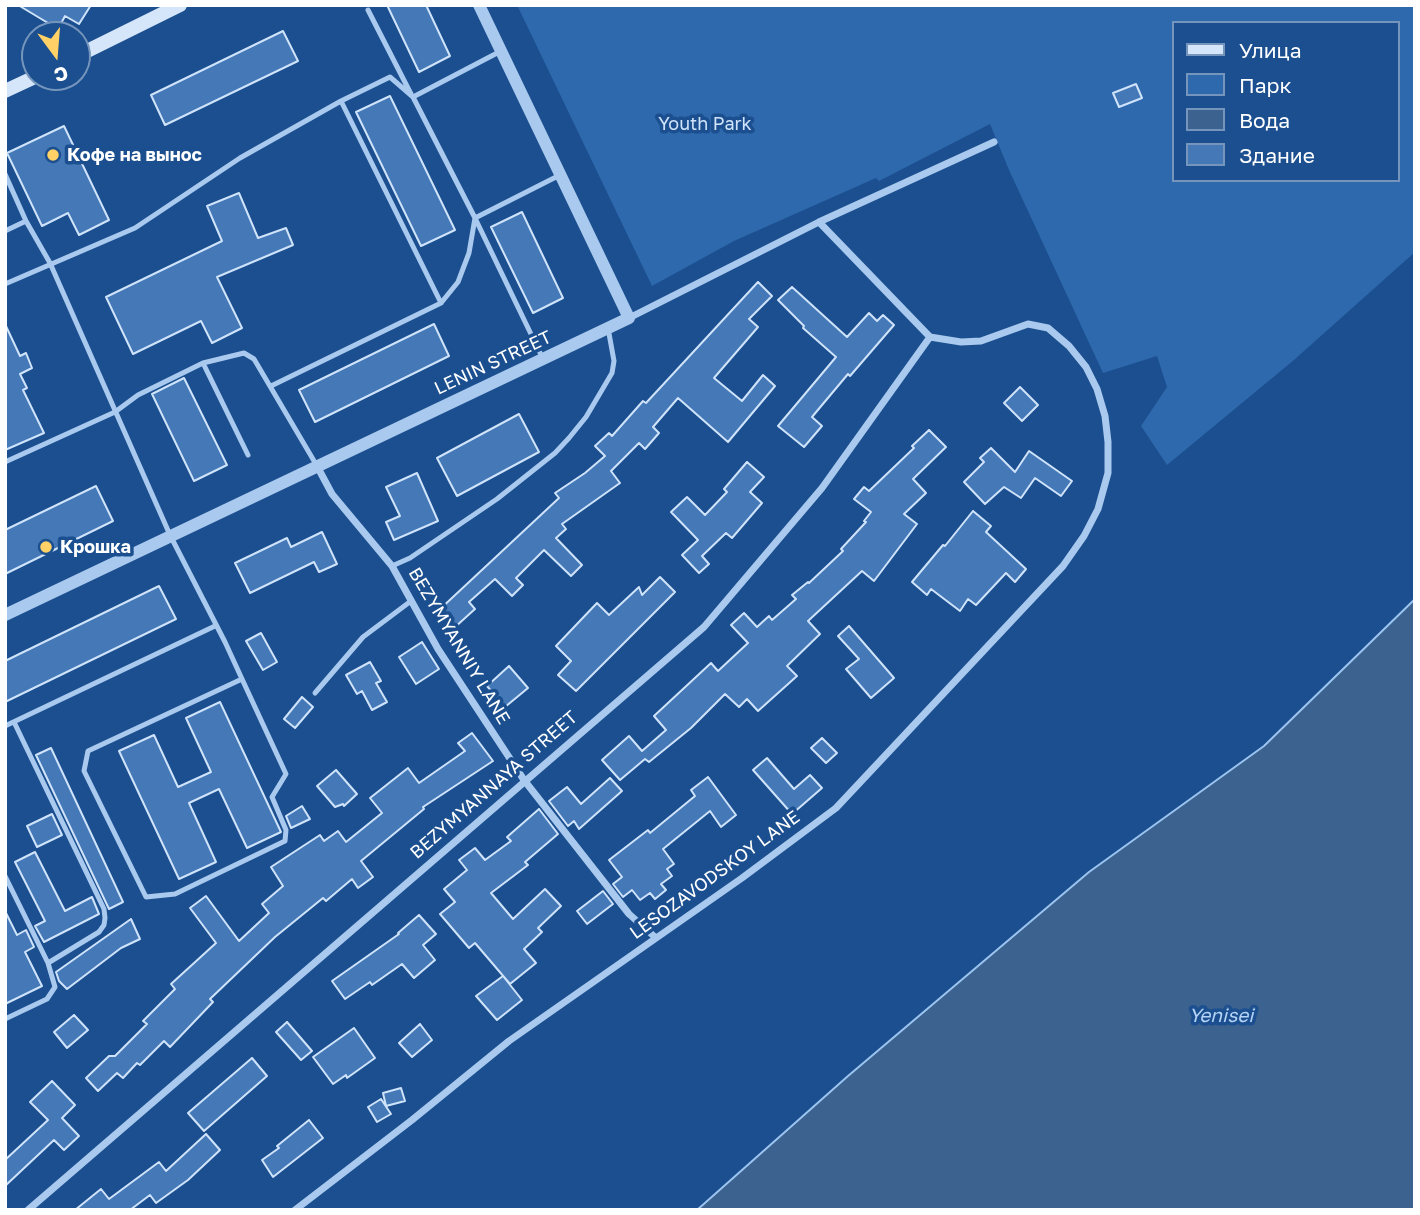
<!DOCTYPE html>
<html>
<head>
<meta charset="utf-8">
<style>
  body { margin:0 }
  #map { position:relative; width:1420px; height:1215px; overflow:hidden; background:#1b4f8f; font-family:"Golos Text",sans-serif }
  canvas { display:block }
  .frame { position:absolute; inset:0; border:7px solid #fff; pointer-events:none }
  .legend { position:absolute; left:1172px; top:21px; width:228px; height:161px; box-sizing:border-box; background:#1b4f8f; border:2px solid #7695bc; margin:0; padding:9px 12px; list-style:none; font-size:21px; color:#fff }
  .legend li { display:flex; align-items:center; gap:14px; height:35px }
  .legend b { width:35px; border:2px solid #7695bc }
  .north { position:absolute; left:21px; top:21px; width:70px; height:70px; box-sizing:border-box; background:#1b4f8f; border:2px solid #7695bc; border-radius:50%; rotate:164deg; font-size:19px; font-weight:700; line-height:28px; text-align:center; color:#fff }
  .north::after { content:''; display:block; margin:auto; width:24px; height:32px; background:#ffd166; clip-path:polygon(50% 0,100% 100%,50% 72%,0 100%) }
</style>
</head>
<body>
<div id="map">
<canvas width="1420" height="1215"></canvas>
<div class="frame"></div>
<ul class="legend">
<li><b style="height:9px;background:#d6e6fa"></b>Улица</li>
<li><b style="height:19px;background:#2e69ad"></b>Парк</li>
<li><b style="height:19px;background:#3c6290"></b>Вода</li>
<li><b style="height:19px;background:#4478b7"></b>Здание</li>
</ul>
<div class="north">С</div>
</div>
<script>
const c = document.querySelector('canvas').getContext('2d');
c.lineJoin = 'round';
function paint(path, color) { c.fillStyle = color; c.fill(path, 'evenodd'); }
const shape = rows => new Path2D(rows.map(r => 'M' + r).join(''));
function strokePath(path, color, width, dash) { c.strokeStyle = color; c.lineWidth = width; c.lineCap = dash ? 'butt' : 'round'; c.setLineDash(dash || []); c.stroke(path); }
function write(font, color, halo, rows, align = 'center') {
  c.font = font + ' "Golos Text",sans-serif'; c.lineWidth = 7; c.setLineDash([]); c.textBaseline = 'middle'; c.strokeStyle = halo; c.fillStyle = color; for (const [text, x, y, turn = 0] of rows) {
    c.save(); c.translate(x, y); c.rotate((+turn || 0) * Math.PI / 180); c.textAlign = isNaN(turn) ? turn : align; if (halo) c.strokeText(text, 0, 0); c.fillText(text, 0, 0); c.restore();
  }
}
paint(shape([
  [517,5,1415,5,1415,252,1294,360,1167,465,1141,426,1167,387,1157,356,1103,373,1009,170,990,124,879,181,876,178,734,241,652,286],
  [1173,23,1397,23,1397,180,1173,180]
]), '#2e69ad');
const water = shape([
  [1415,599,1415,1210,697,1210,848,1076,1089,872,1264,746,1415,599]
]);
paint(water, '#3c6290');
strokePath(water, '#9cc4f0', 2);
const building = shape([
  [18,5,91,5,79,24,65,16,58,29,18,5],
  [387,5,426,5,450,56,419,72,387,5],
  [283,31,298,61,165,125,151,95,283,31],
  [1136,84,1142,98,1119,107,1113,93,1136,84],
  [390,96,455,230,421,246,356,112,390,96],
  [64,126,109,220,79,235,68,213,42,226,7,153,64,126],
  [239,193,258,238,286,228,293,245,217,277,242,328,212,343,201,321,133,354,106,297,222,241,207,206,239,193],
  [522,212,563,298,533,313,491,227,522,212],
  [758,282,772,296,749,319,758,327,714,378,742,401,763,375,775,386,728,442,678,398,653,427,659,433,645,449,639,443,611,471,620,483,562,524,566,529,556,538,582,565,571,576,544,550,516,578,523,585,512,596,495,579,469,602,475,609,454,628,438,611,559,498,555,493,585,473,605,456,595,446,609,433,612,436,643,401,646,403,758,282],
  [792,287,847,337,869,313,877,321,883,315,894,325,850,376,848,374,812,417,822,426,804,447,778,426,836,357,803,328,804,326,778,300,792,287],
  [5,324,20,356,26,353,32,368,20,374,27,388,23,390,44,433,5,450,5,324],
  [434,324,449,356,315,422,299,390,434,324],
  [184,378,227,465,194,481,152,394,184,378],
  [1020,387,1038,405,1022,421,1004,403,1020,387],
  [519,414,539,452,457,496,437,458,519,414],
  [929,430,946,447,913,479,926,493,904,514,917,524,874,581,862,571,808,621,820,634,787,666,797,676,758,711,747,699,739,707,725,694,691,728,649,762,645,759,620,780,602,760,629,736,642,751,666,730,654,716,711,663,718,671,748,643,731,625,744,613,757,627,769,616,772,620,796,599,792,595,808,582,809,583,843,551,841,549,866,522,864,521,871,512,854,499,864,487,869,491,914,448,912,446,929,430],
  [991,448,1015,472,1029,451,1072,481,1061,496,1035,478,1021,498,1004,487,985,504,964,482,984,462,980,458,991,448],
  [747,462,764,477,750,492,762,503,732,538,726,533,702,556,709,564,699,573,682,555,698,540,671,512,687,497,705,515,727,492,724,489,747,462],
  [417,473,438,521,394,540,386,522,400,516,386,487,417,473],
  [96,486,113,521,5,574,5,530,96,486],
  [973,511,991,526,986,532,1026,569,1015,582,1006,573,976,605,968,599,960,611,931,589,927,595,912,582,943,545,945,546,973,511],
  [322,532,337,564,319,572,314,562,250,593,235,563,287,538,291,547,322,532],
  [660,577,675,592,576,691,558,675,571,661,556,646,597,603,609,615,639,587,642,595,660,577],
  [159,586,176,619,5,702,5,661,159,586],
  [849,626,894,678,871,698,846,669,859,659,838,636,849,626],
  [261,633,277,662,263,670,246,641,261,633],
  [422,642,439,669,416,684,399,657,422,642],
  [370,662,381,681,376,683,387,702,372,710,362,691,357,694,346,675,370,662],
  [509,666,528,688,505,707,487,686,509,666],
  [302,697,313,707,295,728,284,719,302,697],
  [220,702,281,832,247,848,219,789,189,803,216,862,179,879,119,751,154,735,178,787,211,772,186,718,220,702],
  [472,733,493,761,423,807,424,809,361,861,373,877,358,888,352,879,326,901,323,898,275,937,210,999,213,1002,170,1047,164,1041,140,1065,137,1063,123,1078,117,1073,98,1091,86,1078,109,1056,115,1056,147,1024,143,1021,175,989,171,984,216,943,190,908,206,896,239,941,269,913,262,904,283,886,271,867,320,835,324,841,338,831,346,842,382,813,370,798,408,768,419,783,465,751,458,743,472,733],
  [822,738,837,753,826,763,811,748,822,738],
  [51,748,123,902,109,909,36,755,51,748],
  [767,758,794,789,810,775,822,788,792,814,753,770,767,758],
  [336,770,357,794,344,806,343,804,335,807,317,786,336,770],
  [708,777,736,815,721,827,710,811,663,849,674,864,667,869,672,876,661,884,666,890,655,899,650,893,640,900,632,890,623,897,613,884,622,877,609,860,648,830,650,833,695,796,691,790,708,777],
  [610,778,622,791,579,829,574,821,568,826,549,801,567,787,581,804,610,778],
  [302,806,310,819,291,828,286,816,302,806],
  [539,809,558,834,525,862,528,865,491,893,513,919,545,889,561,906,538,928,542,932,524,949,536,963,510,984,475,943,469,948,440,914,455,902,444,889,467,870,459,860,475,848,485,860,511,841,507,837,539,809],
  [52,814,62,835,37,847,27,826,52,814],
  [35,852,65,911,92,897,99,914,44,942,35,926,45,921,15,862,35,852],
  [603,891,613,904,587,924,577,911,603,891],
  [5,911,17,935,26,930,34,947,25,952,42,986,5,1004,5,911],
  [419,915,436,934,423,945,435,960,414,978,402,964,372,985,370,982,345,999,332,981,399,934,398,933,419,915],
  [131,919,140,939,121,948,67,989,59,981,56,972,131,919],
  [503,976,522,1000,497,1020,476,996,503,976],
  [74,1015,88,1030,67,1048,54,1032,74,1015],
  [287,1022,312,1051,301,1060,276,1032,287,1022],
  [420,1024,432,1040,412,1057,399,1043,420,1024],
  [354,1028,375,1058,347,1078,346,1075,333,1084,313,1057,354,1028],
  [252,1058,267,1076,204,1131,188,1113,252,1058],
  [52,1081,75,1105,62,1118,79,1136,64,1150,54,1140,5,1186,5,1160,48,1120,30,1102,52,1081],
  [401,1088,405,1101,386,1106,383,1093,401,1088],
  [381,1099,391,1114,377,1122,368,1107,381,1099],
  [309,1120,323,1138,273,1177,262,1160,279,1148,277,1146,309,1120],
  [206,1134,220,1150,188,1180,156,1203,150,1195,130,1210,75,1210,101,1189,109,1199,159,1162,166,1171,206,1134]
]);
paint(building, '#4478b7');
strokePath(building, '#cfe3fa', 2);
strokePath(shape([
  [368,10,411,94],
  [501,51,413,97,475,218,543,359],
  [341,101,441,303],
  [5,174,26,221,5,231],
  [26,221,50,263,170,535,225,642,242,679,286,774,272,797,286,830,285,841,175,894,146,897,84,771,88,751,242,679],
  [5,284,135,228,240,158,341,101,390,77,413,97],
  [203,363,248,455],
  [271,386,441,303,458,282,469,253,475,218,560,175],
  [5,462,115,412,138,395,203,363,244,353,254,359,317,466],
  [392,566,410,558,497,499,555,453,569,438,586,417,612,373,614,361,608,328],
  [315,693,363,637,411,601],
  [14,722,104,909,105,918,104,925,99,932,48,963],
  [5,726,215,626],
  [5,876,48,963,55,987,47,999,5,1019]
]), '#a9c9ee', 5);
strokePath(shape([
  [629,318,819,222,994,142],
  [317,466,332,494,392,566,438,649,524,780,629,914,656,938],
  [28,1210,704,627,822,488,930,337],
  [295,1210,412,1120,509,1041,742,878,836,808,1063,566,1084,536,1098,509,1108,473,1108,442,1105,416,1097,389,1086,367,1069,346,1048,328,1028,324,981,341,961,342,930,337,819,222]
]), '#a9c9ee', 7);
strokePath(shape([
  [5,615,629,318,479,5]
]), '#a9c9ee', 12);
strokePath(shape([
  [77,56,180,5],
  [5,91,35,77]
]), '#d6e6fa', 14);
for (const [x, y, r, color] of [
  [53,155,7,"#ffd166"],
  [46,547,7,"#ffd166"]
]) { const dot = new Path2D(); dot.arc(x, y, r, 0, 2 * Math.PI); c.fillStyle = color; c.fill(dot); strokePath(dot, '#1b4f8f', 2.5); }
write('18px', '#cfe3fa', '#1b4f8f', [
  ["Youth Park",705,124]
]);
write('bold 18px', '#fff', '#1b4f8f', [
  ["Кофе на вынос",67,155],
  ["Крошка",60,547]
], 'left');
write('18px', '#fff', '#1b4f8f', [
  ["LENIN STREET",493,363,-25],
  ["BEZYMYANNIY LANE",459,646,59],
  ["BEZYMYANNAYA STREET",494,785,-41],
  ["LESOZAVODSKOY LANE",715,875,-36]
]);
write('italic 19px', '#b5d3f5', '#1b4f8f', [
  ["Yenisei",1221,1016]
]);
</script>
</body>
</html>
